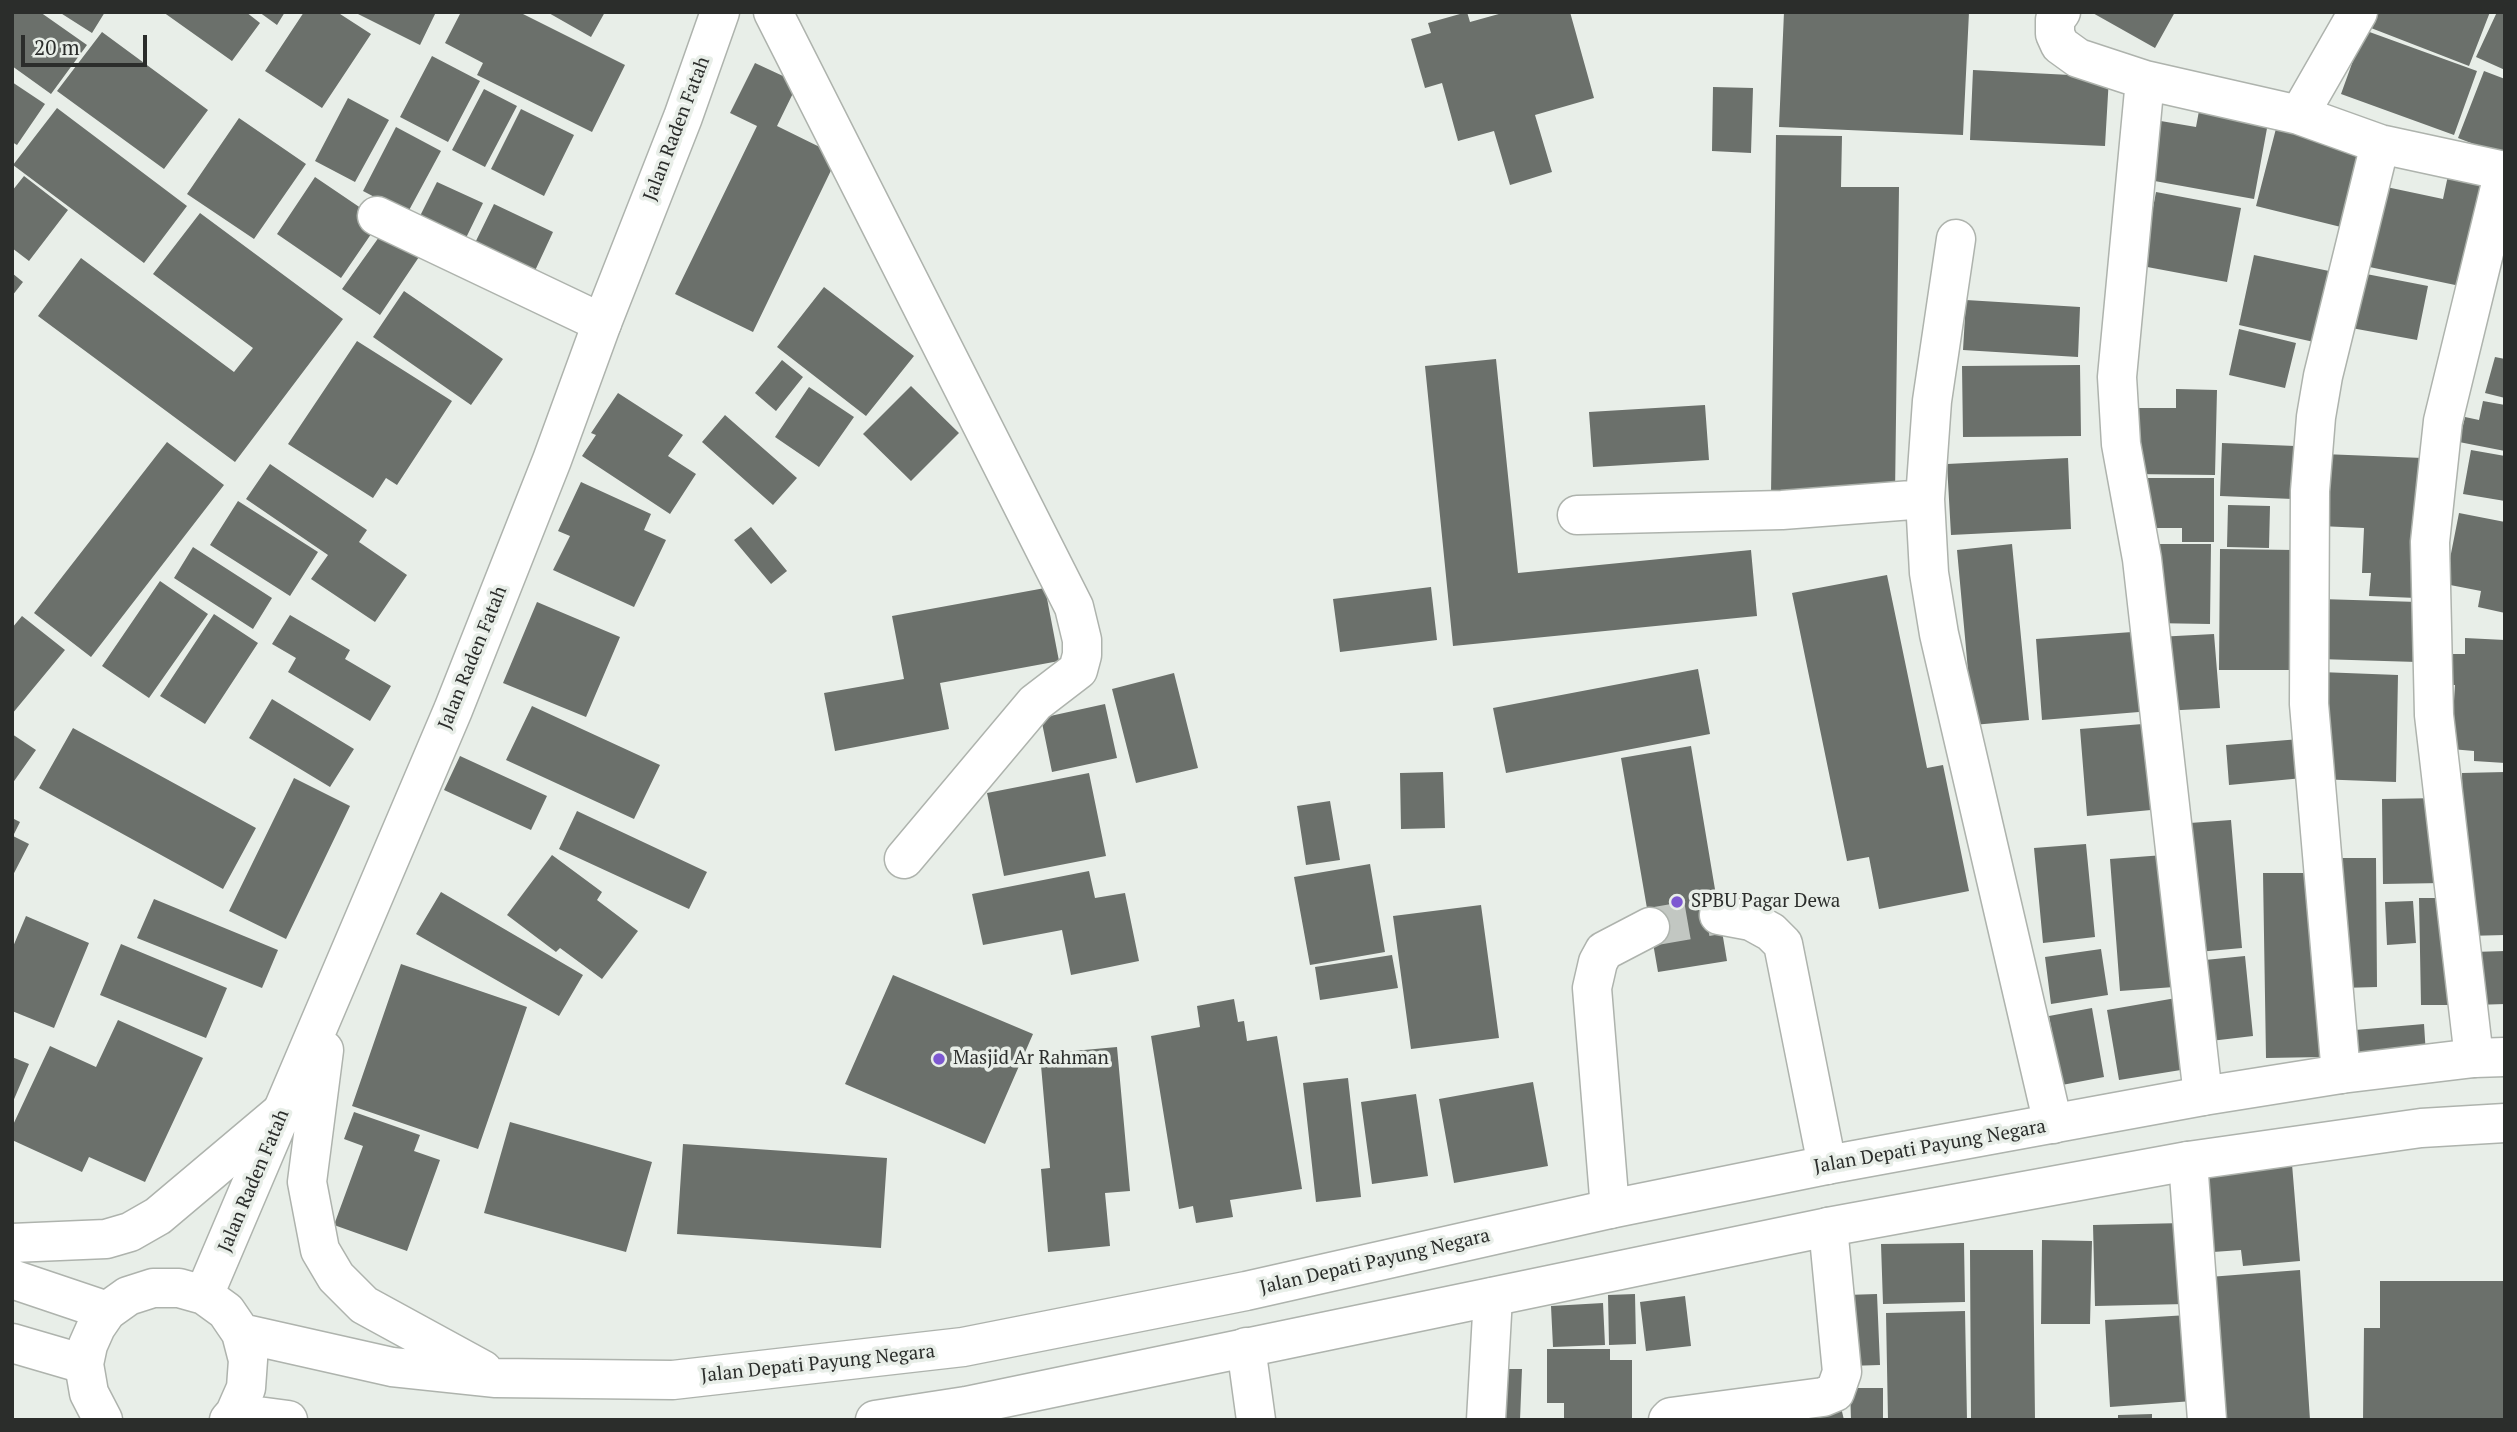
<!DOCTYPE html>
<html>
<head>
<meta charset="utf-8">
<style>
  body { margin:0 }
  #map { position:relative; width:2517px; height:1432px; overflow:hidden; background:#e8eee8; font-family:"PT Serif",serif }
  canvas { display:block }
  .frame { position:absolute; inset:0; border:14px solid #2b2d2b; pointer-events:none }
  .scale { position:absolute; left:21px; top:35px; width:126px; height:32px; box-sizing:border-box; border:4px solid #2b2d2b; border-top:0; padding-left:9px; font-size:21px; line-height:24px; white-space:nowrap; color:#2b2d2b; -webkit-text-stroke:5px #e8eee8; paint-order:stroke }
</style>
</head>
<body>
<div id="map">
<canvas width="2517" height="1432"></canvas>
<div class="frame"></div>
<div class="scale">20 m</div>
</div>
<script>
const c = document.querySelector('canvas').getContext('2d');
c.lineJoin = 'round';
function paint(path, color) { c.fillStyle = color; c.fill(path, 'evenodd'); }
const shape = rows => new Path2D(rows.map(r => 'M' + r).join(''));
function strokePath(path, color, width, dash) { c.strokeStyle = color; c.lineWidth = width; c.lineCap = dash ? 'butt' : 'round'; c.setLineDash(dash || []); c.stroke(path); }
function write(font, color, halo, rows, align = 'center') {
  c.font = font + ' "PT Serif",serif'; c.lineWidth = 7; c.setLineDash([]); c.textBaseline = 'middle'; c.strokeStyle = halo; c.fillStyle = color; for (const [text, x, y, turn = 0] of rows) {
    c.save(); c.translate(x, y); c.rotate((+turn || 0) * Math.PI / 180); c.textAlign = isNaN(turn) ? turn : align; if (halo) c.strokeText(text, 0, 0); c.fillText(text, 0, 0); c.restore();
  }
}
paint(shape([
  [12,12,40,12,87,45,51,94,12,66],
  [59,12,105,12,92,33],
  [163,12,246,12,260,23,232,61],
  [259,12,285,12,277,25],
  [304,12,337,12,371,34,322,108,265,71],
  [354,12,436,12,420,45],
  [461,12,519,12,625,65,592,132,477,75,483,63,445,43],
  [547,12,605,12,591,37],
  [1467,12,1470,22,1506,12,1570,12,1594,98,1535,115,1552,172,1510,185,1494,131,1458,141,1442,83,1425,88,1411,39,1431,33,1428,23],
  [1784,12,1969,12,1963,135,1779,127],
  [2091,12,2175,12,2155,48],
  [2378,12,2490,12,2469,66,2371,28],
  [2497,12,2505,12,2505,70,2476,57],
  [2364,30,2477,71,2454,135,2341,94],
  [102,32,208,110,164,169,57,91],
  [432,56,480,81,448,142,400,117],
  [755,63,798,83,777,126,838,156,753,332,675,294,757,126,730,113],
  [1973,70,2109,77,2105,146,1970,140],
  [2484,71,2505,79,2505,156,2458,138],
  [12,82,45,104,17,145,12,142],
  [1713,87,1753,88,1751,153,1712,151],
  [484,89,517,106,485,167,452,150],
  [348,98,389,120,355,182,315,161],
  [2201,100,2270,112,2254,199,2138,178,2149,119,2196,127],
  [57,108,187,206,144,263,13,165],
  [521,109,574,135,544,196,491,169],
  [2279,117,2367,140,2345,228,2256,206],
  [239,118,306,164,254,239,187,194],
  [396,127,441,151,407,214,363,191],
  [1776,135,1842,136,1841,187,1899,187,1895,495,1771,494],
  [2450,166,2484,173,2460,286,2360,265,2377,185,2443,199],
  [24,176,68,210,29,261,12,248,12,191],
  [315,177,380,221,341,278,277,234],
  [437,182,483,203,464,242,418,220],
  [2156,192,2241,208,2227,282,2142,266],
  [494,204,553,232,533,275,473,247],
  [200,213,343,319,235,462,38,316,81,258,234,372,253,348,153,274],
  [389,223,425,248,380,315,342,289],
  [2254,255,2343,274,2327,345,2239,325],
  [2356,272,2428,286,2417,340,2346,327],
  [12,273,23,282,12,296],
  [824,287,914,356,866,416,777,347],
  [404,291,503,359,471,405,373,337],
  [1966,300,2080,307,2078,357,1963,350],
  [2239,329,2296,343,2285,388,2229,375],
  [357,341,452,401,397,485,386,478,373,498,288,444],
  [2495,357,2505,359,2505,398,2485,393],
  [1496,359,1518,573,1751,550,1757,616,1453,646,1425,366],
  [782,360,803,377,776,411,755,393],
  [2080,365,2081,436,1963,437,1962,366],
  [911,386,959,433,911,481,863,434],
  [809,387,854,417,819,467,775,437],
  [2176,389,2217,390,2215,475,2132,474,2133,408,2176,408],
  [618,393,683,435,668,456,696,474,670,514,582,456,596,435,591,433],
  [2483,401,2505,405,2505,451,2459,442,2465,417,2479,420],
  [1705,405,1709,460,1593,467,1589,412],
  [725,415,797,478,773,505,702,442],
  [167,442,224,485,91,657,34,613],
  [2222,443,2295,446,2293,499,2220,496],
  [2471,450,2505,456,2505,501,2463,494],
  [2323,454,2423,458,2416,598,2369,596,2371,573,2362,573,2364,528,2320,526],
  [2068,458,2071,529,1951,535,1947,464],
  [270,464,367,530,359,542,407,575,375,622,311,579,328,555,246,499],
  [2144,478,2214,478,2214,542,2182,542,2182,528,2144,528],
  [581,482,651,514,644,530,666,540,634,607,553,570,570,536,558,531],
  [238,501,318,552,290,596,210,545],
  [2228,505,2270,506,2269,548,2227,547],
  [2459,513,2505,522,2505,613,2478,607,2481,591,2445,584],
  [751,527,787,571,771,584,734,540],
  [2012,544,2029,720,1973,725,1957,550],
  [2151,544,2211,544,2210,624,2151,623],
  [193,547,272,598,253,629,174,578],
  [2220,549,2295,550,2295,670,2219,670],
  [1887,575,1927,768,1943,765,1969,891,1879,909,1869,857,1847,861,1792,593],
  [160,581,208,614,149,698,102,666],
  [1431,587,1437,640,1340,652,1333,599],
  [1045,588,1059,661,940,683,949,729,835,751,824,693,904,679,892,616],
  [2321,599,2418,602,2417,662,2319,659],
  [537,602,620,637,586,717,503,683],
  [214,614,258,643,205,724,160,696],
  [290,615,350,650,345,659,391,686,370,721,288,672,296,658,272,644],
  [22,616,65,650,12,714,12,628],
  [2146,631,2151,711,2042,720,2036,639],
  [2214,634,2220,708,2162,711,2157,637],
  [2465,638,2505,640,2505,763,2474,761,2474,751,2451,749,2455,685,2449,685,2450,654,2465,654],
  [1698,669,1710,734,1506,773,1493,708],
  [2320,672,2398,675,2396,782,2316,779],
  [1174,673,1198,768,1136,783,1112,689],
  [272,699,354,749,330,787,249,738],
  [1105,704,1117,758,1052,772,1041,718],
  [532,706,660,765,634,819,506,760],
  [2143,724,2151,810,2087,816,2080,729],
  [73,728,256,828,223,889,39,788],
  [12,734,36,750,12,784],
  [2300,739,2303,778,2229,785,2226,745],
  [1691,746,1727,961,1658,972,1621,758],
  [460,756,547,796,531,830,444,790],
  [1443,772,1445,828,1401,829,1400,773],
  [2505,772,2505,935,2466,936,2462,773],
  [1089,773,1106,856,1004,876,987,793],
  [294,778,350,806,286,939,229,911],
  [2442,798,2443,883,2383,884,2382,799],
  [1330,801,1340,860,1306,865,1297,806],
  [577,811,707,872,689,909,559,849],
  [12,818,20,822,13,836,29,844,12,877],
  [2231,820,2242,948,2187,953,2176,824],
  [2086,844,2095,937,2043,943,2034,848],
  [552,855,602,892,597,900,638,931,602,979,560,948,556,952,507,915],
  [2164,855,2174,987,2120,991,2110,859],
  [2340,858,2376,858,2377,987,2341,988],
  [1370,864,1385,952,1310,965,1294,877],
  [1089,871,1095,898,1125,893,1139,961,1071,975,1062,930,983,945,972,894],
  [2263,873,2321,873,2323,1057,2266,1058],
  [441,892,583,975,559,1016,416,934],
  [2419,898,2451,898,2453,1005,2421,1005],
  [154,899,278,950,262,988,137,938],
  [2413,901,2416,943,2387,945,2385,902],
  [1481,905,1499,1038,1411,1049,1393,916],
  [26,916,89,943,54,1028,12,1011,12,949],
  [121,944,227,988,206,1038,100,995],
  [2101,949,2108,995,2051,1004,2045,957],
  [2505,951,2505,1004,2474,1005,2473,952],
  [1392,955,1398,988,1320,1000,1315,967],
  [2245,956,2253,1036,2202,1042,2195,961],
  [401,964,527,1007,478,1149,352,1106],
  [893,975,1033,1034,985,1144,845,1084],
  [2176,998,2187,1069,2119,1080,2107,1010],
  [1234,999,1238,1022,1244,1021,1247,1041,1277,1036,1302,1189,1230,1200,1233,1217,1196,1223,1193,1206,1179,1209,1151,1036,1200,1027,1197,1006],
  [2092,1008,2104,1077,2062,1085,2049,1016],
  [118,1020,203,1058,145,1182,89,1157,82,1172,12,1140,12,1127,50,1046,96,1067],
  [2424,1024,2426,1055,2357,1061,2355,1030],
  [1117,1047,1130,1191,1105,1193,1110,1246,1048,1252,1041,1169,1050,1168,1040,1054],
  [12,1057,29,1064,12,1104],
  [1348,1078,1361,1197,1316,1202,1303,1083],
  [1533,1082,1548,1166,1454,1183,1439,1099],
  [1416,1094,1428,1176,1372,1184,1361,1102],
  [354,1112,420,1135,414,1151,440,1160,407,1251,334,1225,363,1146,344,1139],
  [510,1122,652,1162,626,1252,484,1213],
  [683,1144,887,1158,881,1248,677,1234],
  [2291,1152,2300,1261,2243,1266,2241,1250,2199,1253,2190,1161],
  [2184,1223,2186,1304,2095,1306,2093,1225],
  [2042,1240,2092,1241,2090,1324,2041,1324],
  [1964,1243,1965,1302,1883,1304,1881,1244],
  [1970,1250,2033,1250,2035,1420,1971,1420],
  [2300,1270,2310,1420,2219,1420,2209,1277],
  [2380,1281,2504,1281,2505,1420,2363,1420,2364,1328,2380,1328],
  [1635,1294,1636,1344,1609,1345,1608,1295],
  [1877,1294,1880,1365,1848,1366,1846,1295],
  [1685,1296,1691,1346,1646,1351,1640,1302],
  [1603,1303,1605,1345,1553,1347,1551,1306],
  [1965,1311,1967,1420,1888,1420,1886,1313],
  [2188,1315,2193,1401,2110,1407,2105,1320],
  [1547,1349,1610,1349,1610,1360,1632,1360,1632,1420,1564,1420,1564,1403,1547,1403],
  [1494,1369,1522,1369,1520,1420,1493,1420],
  [1850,1388,1883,1388,1883,1420,1851,1420],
  [1840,1403,1844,1420,1765,1420],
  [2152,1414,2152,1420,2118,1420,2118,1415]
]), '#6b706b');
strokePath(shape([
  [1650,927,1719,915]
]), '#c2c7c2', 38, [38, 19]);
const minor = shape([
  [773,12,1074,607,1082,640,1082,655,1078,670,1035,703,904,859],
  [2061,12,2055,20,2055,34,2060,45,2078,58,2145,80,2299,115,2380,144,2505,171],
  [2145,80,2117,377,2121,444,2142,559,2203,1096],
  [2299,115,2358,12],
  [377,216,602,323],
  [1956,239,1932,401,1925,499,1929,573,1939,634,2053,1124],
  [1577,515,1782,510,1925,499],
  [1719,915,1751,921,1771,932,1783,944,1827,1165],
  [2474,1058,2434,715,2430,542,2443,421,2504,171],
  [2341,1074,2309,704,2310,491,2316,417,2323,376,2380,144],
  [2188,1161,2207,1420],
  [1610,1209,1592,988,1598,962,1604,951,1650,927],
  [1246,1347,1256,1420],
  [1486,1420,1493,1297],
  [1668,1420,1671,1417,1823,1397,1835,1392,1842,1372,1828,1227]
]);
const major = shape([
  [12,1243,106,1239,130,1232,158,1216,285,1109],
  [12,1279,107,1311],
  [12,1343,84,1364]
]);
const highway = shape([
  [324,1050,307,1182,320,1250,336,1277,364,1305,483,1370],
  [204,1295,453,710,552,460,602,323,683,117,720,12],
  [241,1333,392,1367,496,1378,673,1380,963,1347,1246,1291,1610,1209,1827,1165,2203,1096,2341,1074,2474,1058,2505,1057],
  [235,1413,288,1420],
  [103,1420,89,1393,84,1364,88,1345,96,1327,107,1311,128,1296,153,1288,179,1288,204,1295,226,1311,241,1333,248,1360,246,1388,235,1413,229,1420],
  [875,1420,966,1406,1828,1227,2188,1161,2421,1128,2505,1123]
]);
strokePath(minor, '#aeb3ad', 41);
strokePath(major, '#aeb3ad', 41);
strokePath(highway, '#aeb3ad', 41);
strokePath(minor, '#fff', 38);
strokePath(major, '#fff', 38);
strokePath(highway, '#fff', 38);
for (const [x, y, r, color] of [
  [1677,902,7,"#7d58d1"],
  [939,1059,7,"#7d58d1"]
]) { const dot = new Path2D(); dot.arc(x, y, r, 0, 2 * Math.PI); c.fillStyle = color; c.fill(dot); strokePath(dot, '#e8eee8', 2.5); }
write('19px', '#2b2d2b', '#e8eee8', [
  ["Jalan Raden Fatah",677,129,-69],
  ["Jalan Raden Fatah",473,658,-68],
  ["Jalan Depati Payung Negara",1930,1147,-10],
  ["Jalan Raden Fatah",254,1181,-67],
  ["Jalan Depati Payung Negara",1375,1262,-13],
  ["Jalan Depati Payung Negara",818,1364,-6]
]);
write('19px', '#2b2d2b', '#e8eee8', [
  ["SPBU Pagar Dewa",1691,902],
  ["Masjid Ar Rahman",953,1059]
], 'left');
</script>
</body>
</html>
